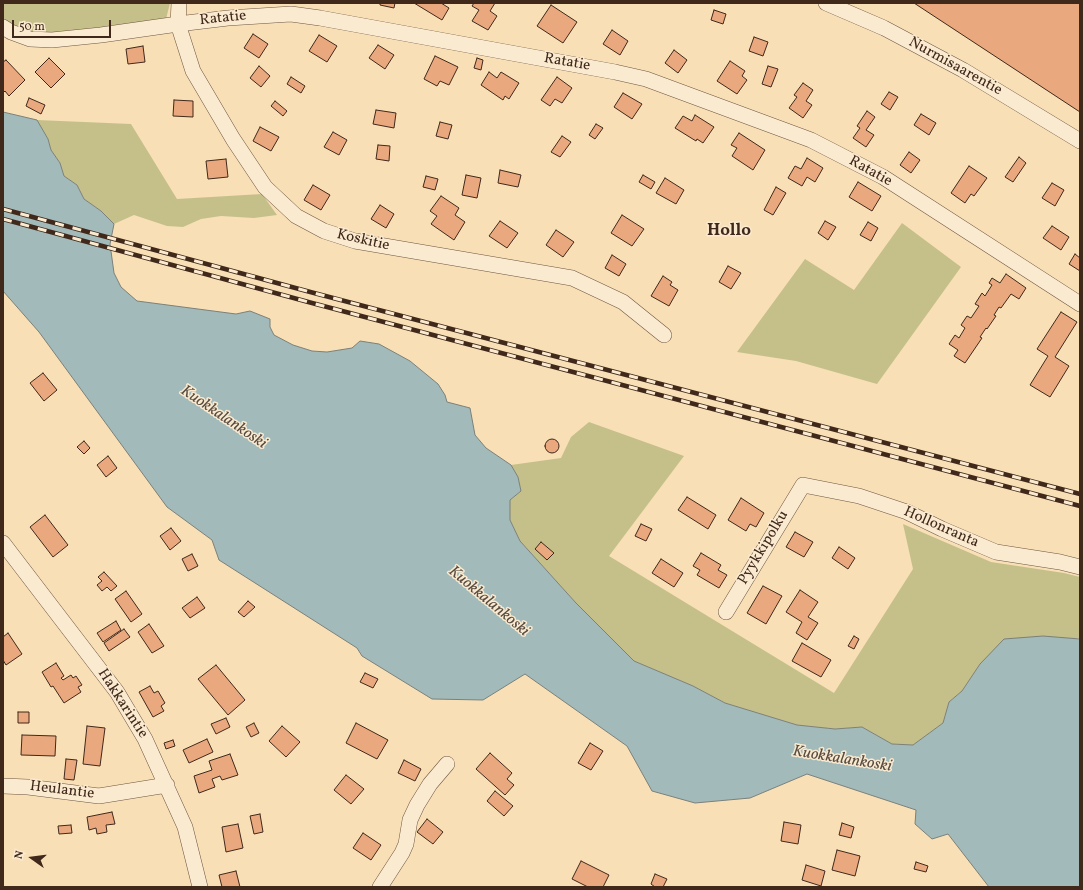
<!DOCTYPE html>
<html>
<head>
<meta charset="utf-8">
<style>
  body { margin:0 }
  #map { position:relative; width:1083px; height:890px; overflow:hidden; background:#f8dfb6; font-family:Vollkorn,serif }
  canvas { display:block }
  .frame { position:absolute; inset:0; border:4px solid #40281b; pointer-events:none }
  .north { position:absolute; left:12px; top:838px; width:40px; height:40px; -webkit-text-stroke:3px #faead0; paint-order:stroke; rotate:284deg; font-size:11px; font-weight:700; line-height:16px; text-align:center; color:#40281b }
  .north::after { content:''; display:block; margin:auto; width:14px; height:18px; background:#40281b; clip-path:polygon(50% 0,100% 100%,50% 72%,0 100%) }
  .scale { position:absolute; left:12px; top:20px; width:99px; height:18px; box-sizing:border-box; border:2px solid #40281b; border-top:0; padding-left:5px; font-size:12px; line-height:14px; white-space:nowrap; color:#40281b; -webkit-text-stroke:3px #faead0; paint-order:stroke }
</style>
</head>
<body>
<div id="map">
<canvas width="1083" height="890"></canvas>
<div class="frame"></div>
<div class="north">N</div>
<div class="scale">50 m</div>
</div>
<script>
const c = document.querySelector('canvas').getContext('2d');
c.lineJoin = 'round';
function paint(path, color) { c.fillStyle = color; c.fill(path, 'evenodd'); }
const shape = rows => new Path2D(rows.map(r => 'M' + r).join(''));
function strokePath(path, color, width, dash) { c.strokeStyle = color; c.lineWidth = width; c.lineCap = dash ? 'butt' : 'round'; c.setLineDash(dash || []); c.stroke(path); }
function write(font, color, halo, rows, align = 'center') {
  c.font = font + ' Vollkorn,serif'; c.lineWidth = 3; c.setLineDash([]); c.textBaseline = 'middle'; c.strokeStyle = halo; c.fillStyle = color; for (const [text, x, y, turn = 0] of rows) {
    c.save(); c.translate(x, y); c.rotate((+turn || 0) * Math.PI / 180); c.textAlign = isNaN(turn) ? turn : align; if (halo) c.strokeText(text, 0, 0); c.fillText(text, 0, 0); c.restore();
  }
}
paint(shape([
  [3,3,170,3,166,19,63,36,35,33,17,26,3,24],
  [37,120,131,124,177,199,262,194,277,215,254,218,221,216,201,219,183,227,167,226,134,215,114,224,101,211,84,199,77,185,64,176,60,163,51,150,48,139],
  [902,223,961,267,877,384,796,361,737,352,805,259,854,290],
  [589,422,684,456,609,556,834,693,913,569,903,524,991,562,1064,573,1080,577,1080,639,1078,638,980,664,962,691,949,702,943,723,913,745,892,744,862,727,835,729,797,725,725,703,693,686,634,661,576,603,520,541,510,520,510,500,521,491,518,477,511,465,561,458,571,437]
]), '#c5c089');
const water = shape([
  [3,112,37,120,48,139,51,150,60,163,64,176,77,185,84,199,101,211,114,224,110,244,114,273,121,287,137,301,236,314,250,311,270,319,270,327,274,335,293,345,312,351,327,352,352,348,360,341,379,344,410,361,438,384,445,395,447,402,470,408,475,435,486,448,511,465,518,477,521,491,510,500,510,520,520,541,576,603,634,661,693,686,725,703,797,725,835,729,862,727,892,744,913,745,943,723,949,702,962,691,980,664,1004,639,1043,636,1080,639,1080,887,989,887,948,834,932,839,915,824,916,810,807,774,750,798,695,803,652,791,627,746,525,674,483,700,432,699,362,656,357,648,219,560,212,540,167,507,39,332,3,291,3,112]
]);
paint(water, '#a2bab9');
strokePath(water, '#7b807a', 1);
const building = shape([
  [380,3,395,3,394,8,380,5,380,3],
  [414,3,441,3,449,8,442,20,414,3],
  [474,3,495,3,490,11,497,16,488,30,472,21,479,10,472,6,474,3],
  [914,3,1080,3,1080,112,914,3],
  [551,5,577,22,563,43,537,26,551,5],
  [714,10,726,14,723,24,711,20,714,10],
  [612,30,628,41,620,55,603,44,612,30],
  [253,34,268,44,259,58,244,48,253,34],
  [319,35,337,46,327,62,309,51,319,35],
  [754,37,768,42,763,56,749,51,754,37],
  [378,45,394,55,385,69,369,58,378,45],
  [143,46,145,62,128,64,126,49,143,46],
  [674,50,687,60,678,73,665,63,674,50],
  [435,56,458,67,449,85,440,81,437,86,424,79,435,56],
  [49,58,65,74,51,88,35,72,49,58],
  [477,58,483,60,481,70,474,68,477,58],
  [6,60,25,80,9,96,5,91,3,93,3,62,6,60],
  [730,61,745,71,742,76,747,80,737,94,717,81,730,61],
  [259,66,270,76,261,87,250,78,259,66],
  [768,66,778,69,771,87,762,84,768,66],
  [489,72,497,78,501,72,519,83,509,99,505,96,503,100,481,85,489,72],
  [291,77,305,86,301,93,287,84,291,77],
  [557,77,572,88,562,103,555,99,550,106,541,100,557,77],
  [803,83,813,90,806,101,812,105,803,118,789,108,797,97,794,95,803,83],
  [889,92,898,97,890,110,881,104,889,92],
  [623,93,642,104,632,119,614,107,623,93],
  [29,98,45,105,41,114,26,106,29,98],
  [174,100,193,101,193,117,173,116,174,100],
  [275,101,287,111,283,116,271,106,275,101],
  [376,110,396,113,394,128,373,124,376,110],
  [867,111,875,117,866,130,874,135,866,147,853,138,860,128,857,126,867,111],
  [921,114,936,123,929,135,914,125,921,114],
  [695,115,714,127,703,143,697,139,696,141,675,128,683,116,692,121,695,115],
  [440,122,452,125,448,139,436,136,440,122],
  [596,124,603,128,595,139,589,135,596,124],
  [260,127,279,137,271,151,253,141,260,127],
  [333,132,347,140,339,155,324,147,333,132],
  [739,133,765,150,753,170,732,156,737,148,731,145,739,133],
  [562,136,571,142,560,157,551,152,562,136],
  [378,145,390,146,389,161,376,159,378,145],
  [909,152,920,160,911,173,900,165,909,152],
  [1019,157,1026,163,1013,182,1005,177,1019,157],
  [807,158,823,168,815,182,807,177,802,186,788,178,795,166,801,169,807,158],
  [226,159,228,177,208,179,206,161,226,159],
  [969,166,987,178,974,196,971,194,965,203,951,193,969,166],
  [500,170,521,175,518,187,498,183,500,170],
  [466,175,481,178,477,198,462,195,466,175],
  [643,175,655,182,651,189,639,182,643,175],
  [426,176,438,179,435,190,423,187,426,176],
  [665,178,684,190,676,204,656,193,665,178],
  [858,182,881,196,872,211,849,197,858,182],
  [1052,183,1064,190,1055,206,1042,198,1052,183],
  [313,185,330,195,321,210,304,200,313,185],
  [776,187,786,193,773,215,764,210,776,187],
  [441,196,459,208,455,215,465,222,454,240,431,224,437,216,430,211,441,196],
  [380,205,394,214,386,228,371,219,380,205],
  [622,215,644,229,632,246,611,233,622,215],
  [500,221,518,233,507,248,489,236,500,221],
  [825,221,836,227,828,240,818,233,825,221],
  [868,222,878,228,871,241,860,235,868,222],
  [1052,226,1069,237,1061,250,1043,238,1052,226],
  [556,230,574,242,563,257,546,245,556,230],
  [1075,254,1080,258,1080,271,1069,264,1075,254],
  [612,255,626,264,619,276,605,268,612,255],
  [728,266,741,273,731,289,719,282,728,266],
  [1006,274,1026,288,1019,299,1011,294,1001,308,999,307,994,315,996,316,987,329,986,328,980,337,982,338,965,363,954,356,958,350,949,344,955,335,959,338,965,328,961,325,967,316,971,318,979,306,975,304,982,293,985,296,992,285,989,283,992,278,1000,283,1006,274],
  [663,276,672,282,670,285,678,290,669,306,651,296,663,276],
  [1061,312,1077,322,1055,357,1069,366,1050,397,1030,385,1048,356,1037,349,1061,312],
  [43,373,57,390,44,401,30,383,43,373],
  '545 446a7 7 0 1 1 14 0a7 7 0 1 1-14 0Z',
  [84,441,90,448,84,454,77,447,84,441],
  [108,456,117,468,106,477,97,465,108,456],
  [687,497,716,515,708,529,678,510,687,497],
  [741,498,764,513,756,527,750,524,746,531,728,520,741,498],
  [45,515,68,545,53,557,30,527,45,515],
  [641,524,652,529,646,541,635,536,641,524],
  [171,528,181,541,170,550,160,536,171,528],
  [795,532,813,542,804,557,786,547,795,532],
  [541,542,554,553,547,560,535,549,541,542],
  [839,547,855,558,848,569,832,558,839,547],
  [701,553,721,565,718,570,727,575,719,588,697,575,700,570,693,566,701,553],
  [192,554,198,566,188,571,182,559,192,554],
  [661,559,683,573,674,587,652,573,661,559],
  [104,572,117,586,111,591,107,587,102,591,97,585,102,581,98,577,104,572],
  [763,586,782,596,766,624,747,613,763,586],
  [800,590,818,602,808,617,818,623,807,640,796,633,802,622,786,612,800,590],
  [126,591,142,614,131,622,115,599,126,591],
  [197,597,205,608,190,618,182,608,197,597],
  [248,601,255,607,244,617,238,612,248,601],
  [116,621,121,630,103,642,97,633,116,621],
  [149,624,164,646,152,653,138,632,149,624],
  [124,629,130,637,109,651,104,643,124,629],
  [8,633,22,654,6,665,3,660,3,637,8,633],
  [854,636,859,639,854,649,848,646,854,636],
  [802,643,831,660,821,677,792,661,802,643],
  [56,663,64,676,61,678,63,680,71,675,73,678,76,676,82,685,78,687,81,692,64,703,53,686,51,687,42,672,56,663],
  [216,665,245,700,228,715,198,679,216,665],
  [365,673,378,679,373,688,360,682,365,673],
  [150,686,154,693,158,691,165,703,161,706,164,711,153,717,139,692,150,686],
  [18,712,29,712,29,723,18,723,18,712],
  [226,718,230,727,216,734,211,724,226,718],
  [254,723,259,733,251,737,246,727,254,723],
  [356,723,388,740,377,759,346,743,356,723],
  [87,726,105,728,100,766,83,764,87,726],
  [282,726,300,742,286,757,269,741,282,726],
  [22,735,56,736,55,756,21,755,22,735],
  [207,739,213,752,189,763,183,750,207,739],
  [173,740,175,746,166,749,164,743,173,740],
  [590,743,603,751,591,770,578,763,590,743],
  [490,753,512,773,507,779,514,785,505,795,476,769,490,753],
  [230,754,238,775,222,780,220,776,212,779,215,787,199,793,194,776,212,770,209,761,230,754],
  [66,759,77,760,74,780,64,779,66,759],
  [404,760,421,769,415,781,398,773,404,760],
  [346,775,364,789,351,804,334,790,346,775],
  [495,791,513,806,504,816,487,801,495,791],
  [112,812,115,824,106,825,107,832,97,834,96,828,89,830,87,817,112,812],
  [260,814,263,832,254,834,250,816,260,814],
  [427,819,443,832,433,844,417,832,427,819],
  [784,822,801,825,798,844,781,841,784,822],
  [842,823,854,827,851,838,839,835,842,823],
  [238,824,243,848,226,852,222,827,238,824],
  [71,825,72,833,59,834,58,826,71,825],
  [363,833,381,845,371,860,353,848,363,833],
  [837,850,860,856,855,876,832,870,837,850],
  [581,861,609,875,603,887,588,887,572,879,581,861],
  [916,862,928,866,926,872,914,869,916,862],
  [806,865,825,871,821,886,802,880,806,865],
  [236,871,240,887,222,887,219,875,236,871],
  [655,874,667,879,663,887,655,887,651,884,655,874]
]);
paint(building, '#e9a87d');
strokePath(building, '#40281b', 1);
const minor = shape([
  [179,3,178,24,193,71,233,139,265,187,296,216,324,231,355,241,572,278,623,302,664,335],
  [826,3,884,28,963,70,1080,141],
  [3,27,11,32,30,39,52,40,101,35,178,24,228,18,291,14,320,18,615,72,646,79,811,140,883,177,1080,304],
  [3,543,117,692,145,739,185,827,200,887],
  [726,612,803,485,859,496,907,512,942,529,996,552,1060,562,1080,567],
  [3,786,28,787,99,796,167,785],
  [380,887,402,853,406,844,410,820,417,805,430,784,447,764]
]);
strokePath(minor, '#6e5642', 16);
strokePath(minor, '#faead0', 15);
const rail = shape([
  [3,209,314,293,1080,494],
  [3,219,312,303,1080,506]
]);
strokePath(rail, '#40281b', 4.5);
strokePath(rail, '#faead0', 3, [9]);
write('15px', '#40281b', '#faead0', [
  ["Ratatie",223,19,-6],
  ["Ratatie",567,63,10],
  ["Nurmisaarentie",955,67,29],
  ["Ratatie",870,172,29],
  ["Koskitie",363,241,13],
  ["Hollonranta",941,528,24],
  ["Pyykkipolku",764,548,-59],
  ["Hakkarintie",122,704,57],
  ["Heulantie",62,791,7]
]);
write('italic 16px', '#584c42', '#faead0', [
  ["Kuokkalankoski",223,418,34],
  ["Kuokkalankoski",488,602,40],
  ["Kuokkalankoski",842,760,9]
]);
write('bold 17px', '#40281b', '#faead0', [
  ["Hollo",729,232]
]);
</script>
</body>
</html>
